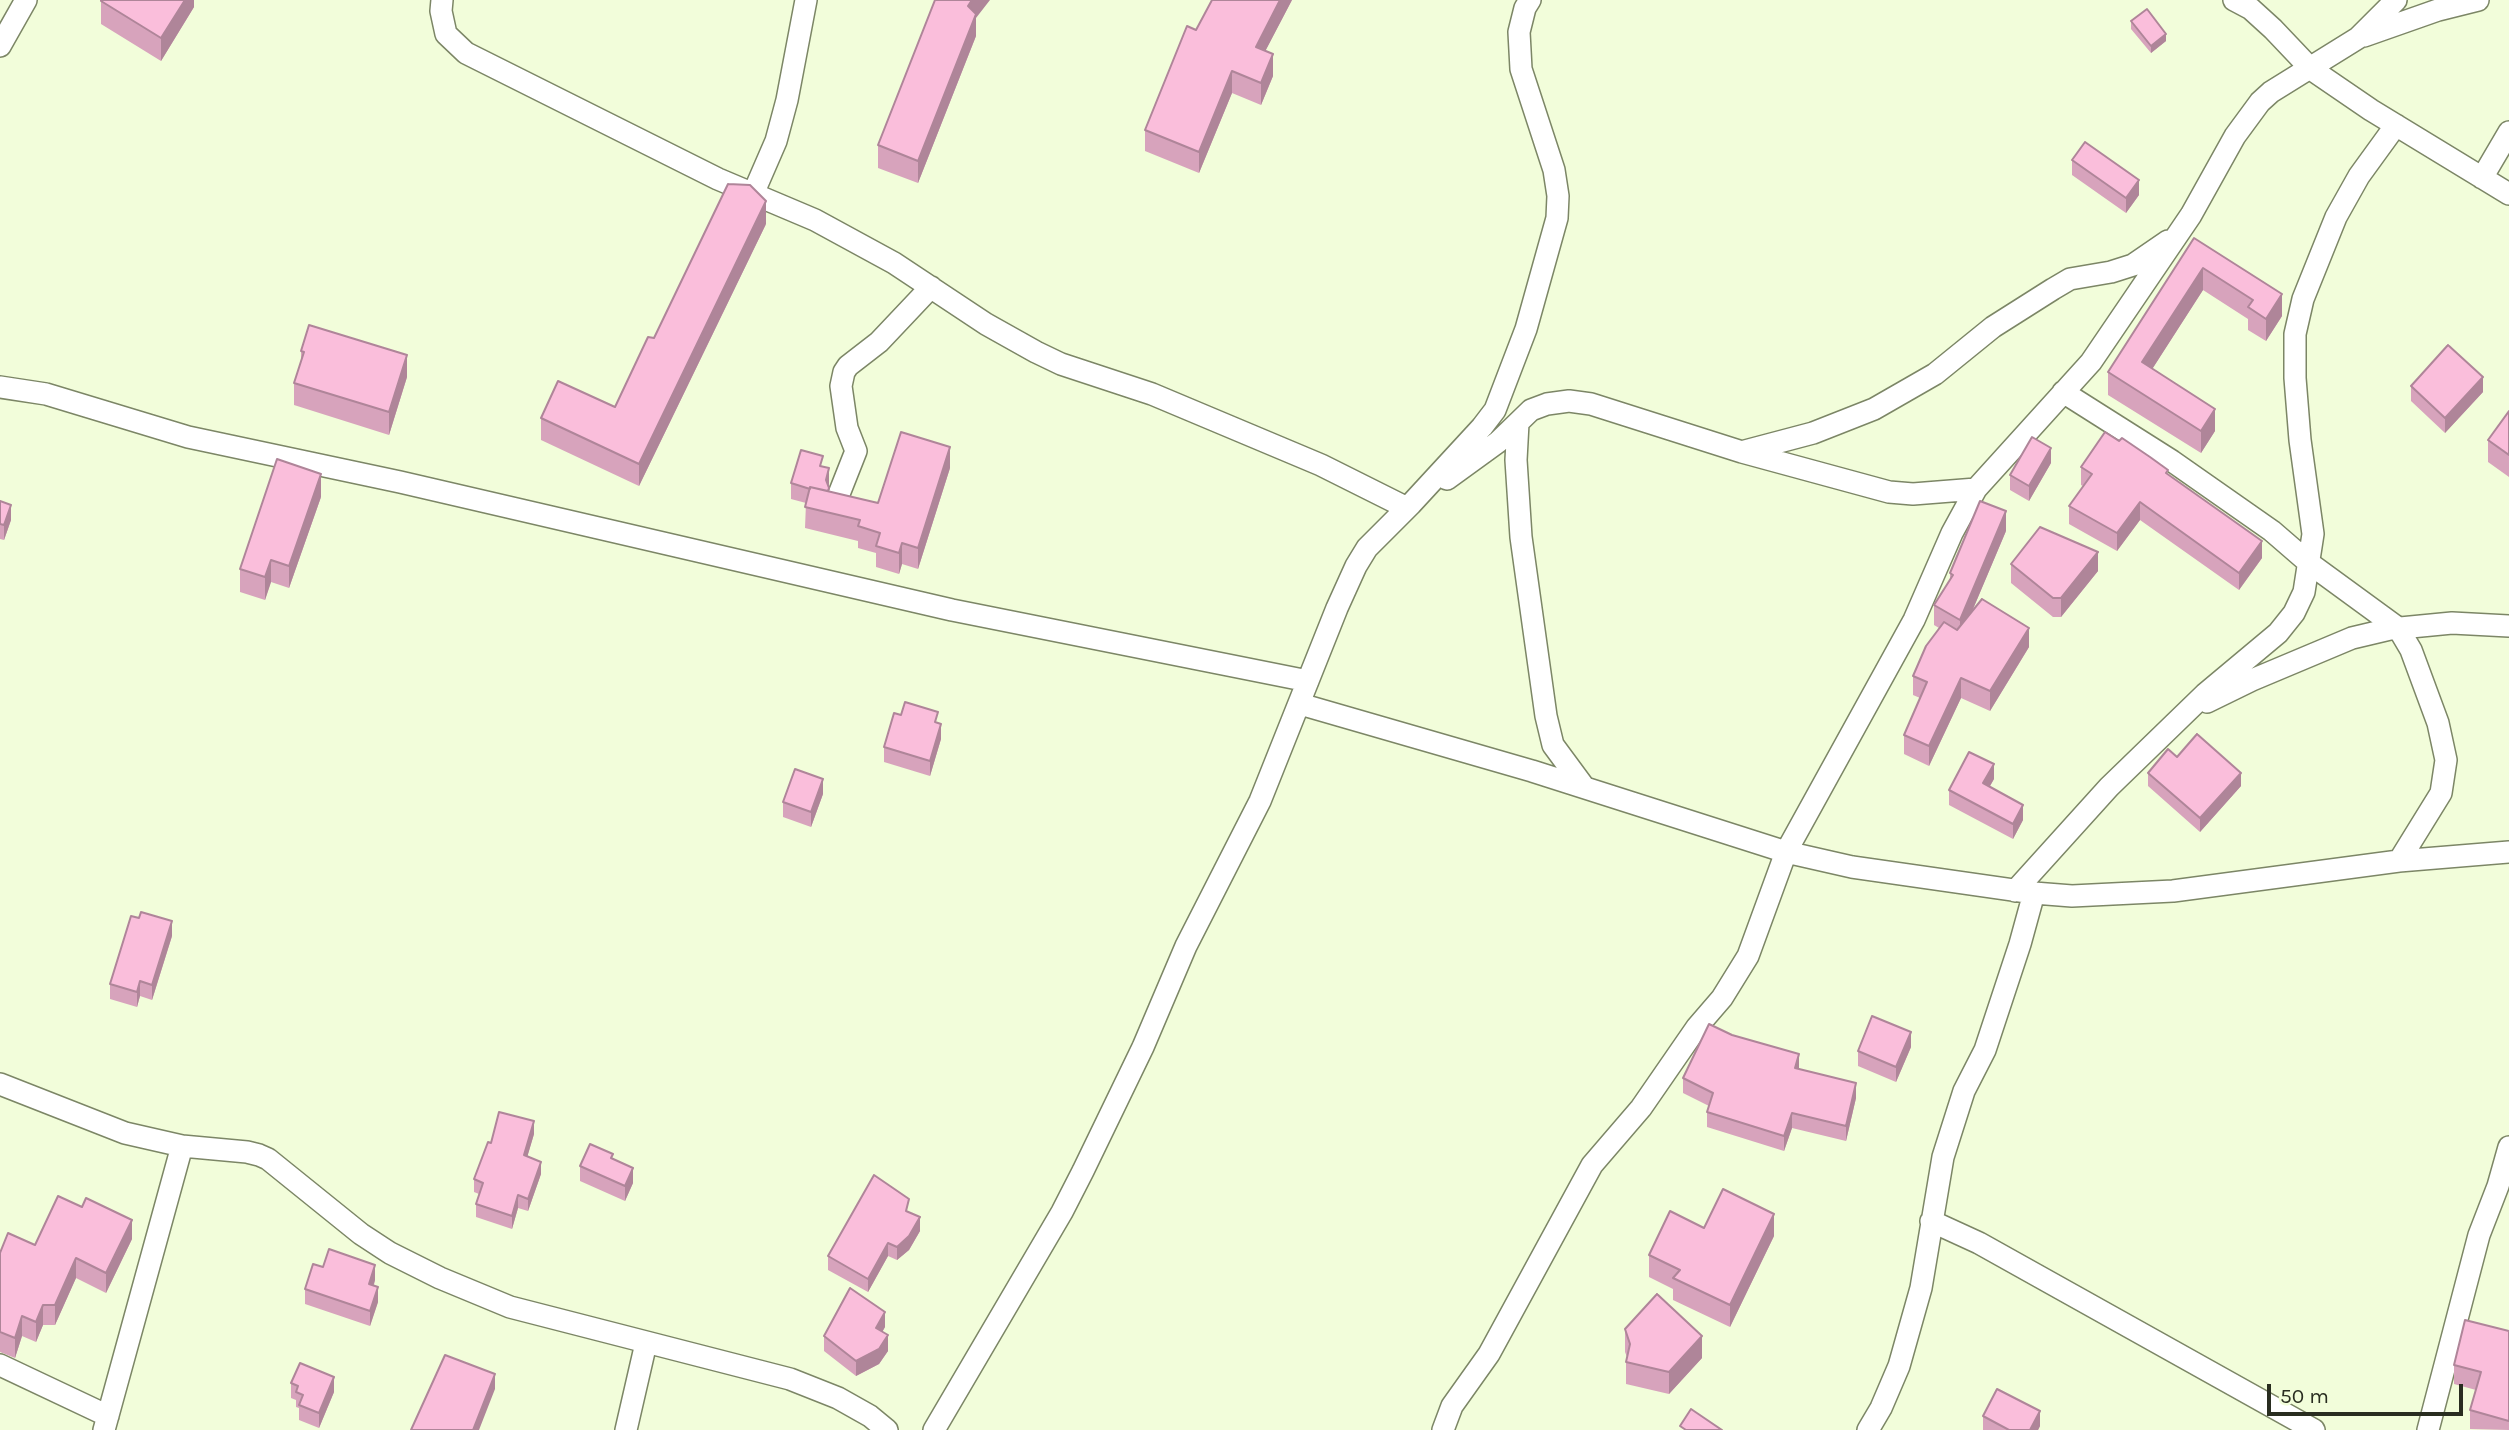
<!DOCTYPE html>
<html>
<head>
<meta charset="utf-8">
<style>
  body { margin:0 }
  #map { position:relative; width:2509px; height:1430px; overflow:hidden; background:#f2fdda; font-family:Karla,sans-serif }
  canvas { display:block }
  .scale { position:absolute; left:2267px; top:1384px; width:196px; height:32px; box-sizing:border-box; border:4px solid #292d20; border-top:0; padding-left:9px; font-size:21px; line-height:24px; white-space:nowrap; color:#292d20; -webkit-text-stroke:5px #f2fdda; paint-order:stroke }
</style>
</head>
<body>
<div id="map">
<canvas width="2509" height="1430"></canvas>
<div class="scale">50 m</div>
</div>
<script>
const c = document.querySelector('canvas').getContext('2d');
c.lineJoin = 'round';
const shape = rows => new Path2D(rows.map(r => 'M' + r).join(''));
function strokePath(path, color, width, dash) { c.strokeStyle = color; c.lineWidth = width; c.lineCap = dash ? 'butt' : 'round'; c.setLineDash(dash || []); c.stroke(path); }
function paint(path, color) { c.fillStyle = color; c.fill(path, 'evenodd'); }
const minor = shape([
  [442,0,441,11,446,34,466,53,718,179,815,220,894,263,986,324,1036,352,1061,364,1152,394,1321,465,1407,508],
  [2234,0,2251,9,2273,29,2311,69,2371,110,2509,194],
  [2364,36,2438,10,2478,0],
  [0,46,26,0],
  [2482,178,2509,132],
  [753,194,776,141,787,100,806,0],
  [0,387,46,394,188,437,400,482,952,610,1308,681],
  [2063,392,2172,461,2272,531,2309,563,2398,628,2411,650,2438,723,2446,760,2441,793,2399,861],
  [1518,423,1516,460,1521,537,1546,716,1553,745,1584,787],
  [1745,451,1813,433,1874,409,1935,374,1993,327,2053,289,2070,279,2111,272,2133,265,2168,241],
  [1447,479,1498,442,1531,410,1547,404,1569,401,1591,404,1742,452,1889,492,1913,494,1976,489],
  [839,494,856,451,847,428,841,386,844,372,848,366,879,342,931,287],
  [2207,702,2252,680,2352,638,2390,629,2452,623,2509,626],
  [1300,704,1532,771,1786,852,1852,867,2034,893,2072,896,2173,891,2399,861,2509,852],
  [2015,891,2109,787,2205,694,2278,633,2294,613,2304,592,2313,534,2300,440,2295,378,2295,334,2303,299,2336,217,2359,176,2396,125],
  [0,1084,125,1133,182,1146,247,1152,259,1155,268,1159,361,1234,390,1253,440,1278,510,1307,790,1379,838,1398,870,1416,887,1430],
  [1931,1221,1979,1243,2314,1430],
  [0,1365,108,1416],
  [104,1430,182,1146],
  [626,1430,646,1343],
  [934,1430,1062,1212,1083,1171,1143,1047,1186,946,1260,801,1337,608,1356,566,1367,548,1411,504,1482,427,1495,410,1526,329,1557,218,1558,196,1554,170,1521,69,1519,32,1525,8,1530,0],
  [1443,1430,1452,1406,1489,1354,1592,1165,1641,1108,1697,1027,1722,998,1748,956,1786,852,1914,620,1952,533,1976,489,2091,362,2191,215,2235,136,2260,102,2271,92,2358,38,2396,0],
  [1868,1430,1881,1408,1899,1366,1921,1288,1943,1157,1964,1091,1985,1050,2020,944,2034,893],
  [2428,1430,2479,1235,2498,1186,2509,1147]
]);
strokePath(minor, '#7c8666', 24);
strokePath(minor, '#fff', 21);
paint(shape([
  [194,0,194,7,161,61,101,24,101,1],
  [1292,0,1265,51,1273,76,1261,105,1232,93,1199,173,1145,151,1145,130,1196,30],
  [976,18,976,36,918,183,878,168,878,145],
  [2131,21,2166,41,2151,53,2131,29],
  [2072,160,2139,195,2126,213,2072,175],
  [766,224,639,486,541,440,541,418,615,407,654,338],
  [2194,238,2282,316,2266,341,2248,330,2248,319,2203,290,2152,369,2215,431,2201,453,2108,395,2108,372],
  [301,351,407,377,389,435,294,405,294,383,301,362],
  [2411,386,2483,392,2445,433,2411,401],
  [2509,411,2509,477,2488,462,2488,440],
  [2051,463,2029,501,2010,490,2010,475],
  [823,467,829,483,829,492,878,503,950,468,918,569,902,564,899,574,876,567,876,553,858,548,858,541,805,528,806,503,791,499,791,483],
  [2081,467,2168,474,2262,558,2239,590,2140,520,2117,551,2069,524,2069,506,2083,486,2081,485],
  [321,497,289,588,271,582,265,600,240,592,240,569],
  [0,501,11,520,4,540,0,539],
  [2006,531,1972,611,2029,647,1990,711,1961,698,1929,766,1904,754,1904,735,1920,698,1913,695,1913,676,1939,628,1934,625,1934,605,1950,580,1950,573],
  [2011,564,2098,571,2061,617,2053,617,2011,583],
  [938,723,941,739,930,776,884,762,884,747],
  [2177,757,2241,786,2200,832,2148,786,2148,773],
  [1994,779,1990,786,2023,820,2013,839,1949,805,1949,790],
  [823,794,811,827,783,817,783,802],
  [172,936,152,1000,140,996,137,1007,110,999,110,984],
  [1911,1047,1896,1082,1858,1066,1858,1051],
  [1799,1069,1856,1098,1846,1141,1792,1128,1784,1151,1707,1127,1707,1112,1709,1106,1683,1093,1683,1078],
  [534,1134,527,1157,541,1174,528,1211,518,1208,512,1229,476,1217,476,1204,479,1194,474,1192,474,1179,491,1143],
  [613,1159,633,1183,625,1201,580,1181,580,1166],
  [909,1212,920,1231,909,1250,897,1260,888,1256,868,1292,828,1270,828,1256],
  [1704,1228,1774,1236,1730,1327,1673,1300,1673,1289,1649,1277,1649,1255],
  [132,1239,106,1293,76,1278,55,1325,43,1325,36,1342,22,1336,15,1358,0,1352,0,1253,35,1245],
  [323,1267,375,1280,374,1285,378,1302,370,1326,305,1304,305,1289],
  [885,1327,882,1332,888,1351,879,1364,856,1376,824,1351,824,1336],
  [1625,1329,1702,1358,1669,1394,1626,1384,1626,1362,1627,1357,1625,1352],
  [2509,1331,2509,1430,2470,1429,2470,1410,2476,1390,2454,1384,2454,1365],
  [291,1383,334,1392,319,1428,299,1420,299,1408,296,1407,296,1400,291,1398],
  [1983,1416,2040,1426,2038,1430,1983,1430]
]), '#d7a3bc');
paint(shape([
  [185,0,194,0,194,7,161,61,161,38],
  [972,0,990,0,976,18,976,36,918,183,918,161,968,6],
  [1280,0,1292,0,1256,69,1256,47],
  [2166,34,2166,41,2151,53,2151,46],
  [1273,54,1273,76,1261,105,1261,83],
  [1232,71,1232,93,1199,173,1199,152],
  [2139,180,2139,195,2126,213,2126,198],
  [766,201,766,224,639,486,639,464],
  [2203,268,2203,290,2142,385,2142,362],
  [2282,294,2282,316,2266,341,2266,319],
  [407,355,407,377,389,435,389,412],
  [2483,377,2483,392,2445,433,2445,418],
  [2215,409,2215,431,2201,453,2201,431],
  [950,447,950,468,918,569,918,548],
  [2051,448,2051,463,2029,501,2029,486],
  [829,468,829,483,826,495,826,480],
  [321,474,321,497,289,588,289,566],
  [2140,502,2140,520,2117,551,2117,533],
  [11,505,11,520,4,540,4,525],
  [2006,511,2006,531,1960,640,1960,620],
  [2262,541,2262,558,2239,590,2239,573],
  [902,543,902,564,899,574,899,553],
  [2098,552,2098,571,2061,617,2061,598],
  [271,560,271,582,265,600,265,577],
  [2029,628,2029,647,1990,711,1990,691],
  [1961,678,1961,698,1929,766,1929,746],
  [941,724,941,739,930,776,930,761],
  [1994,764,1994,779,1983,798,1983,783],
  [2241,773,2241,786,2200,832,2200,818],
  [823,779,823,794,811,827,811,812],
  [2023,805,2023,820,2013,839,2013,824],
  [172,921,172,936,152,1000,152,985],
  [140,981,140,996,137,1007,137,992],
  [1911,1032,1911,1047,1896,1082,1896,1067],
  [1799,1054,1799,1069,1795,1068],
  [1856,1083,1856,1098,1846,1141,1846,1126],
  [1792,1113,1792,1128,1784,1151,1784,1136],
  [534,1121,534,1134,524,1168,524,1155],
  [541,1162,541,1174,528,1211,528,1199],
  [633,1168,633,1183,625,1201,625,1186],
  [518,1195,518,1208,512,1229,512,1216],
  [1774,1214,1774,1236,1730,1327,1730,1305],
  [920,1217,920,1231,909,1250,897,1260,897,1247],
  [132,1220,132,1239,106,1293,106,1273],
  [888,1243,888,1256,868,1292,868,1279],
  [76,1258,76,1278,55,1325,55,1305],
  [375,1265,375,1280,369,1299,369,1284],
  [378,1287,378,1302,370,1326,370,1311],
  [43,1305,43,1325,36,1342,36,1322],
  [885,1312,885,1327,876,1343,876,1328],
  [22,1316,22,1336,15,1358,15,1338],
  [888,1335,888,1351,879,1364,856,1376,856,1361],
  [1702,1336,1702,1358,1669,1394,1669,1372],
  [495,1374,495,1389,479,1430,473,1430],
  [334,1377,334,1392,319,1428,319,1413],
  [2040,1411,2040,1426,2038,1430,2030,1430]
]), '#af8599');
const building = shape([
  [101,0,185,0,161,38,101,1,101,0],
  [935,0,972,0,968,6,976,14,918,161,878,145,935,0],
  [1212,0,1280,0,1256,47,1273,54,1261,83,1232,71,1199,152,1145,130,1187,26,1196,30,1212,0],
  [2147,9,2166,34,2151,46,2131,21,2147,9],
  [2085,142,2139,180,2126,198,2072,160,2085,142],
  [728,184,750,185,766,201,639,464,541,418,558,381,615,407,648,337,654,338,728,184],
  [2194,238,2282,294,2266,319,2248,307,2253,300,2203,268,2142,362,2215,409,2201,431,2108,372,2194,238],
  [309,325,407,355,389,412,294,383,304,352,301,351,309,325],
  [2448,345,2483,377,2445,418,2411,386,2448,345],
  [2509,411,2509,455,2488,440,2509,411],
  [901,432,950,447,918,548,902,543,899,553,876,546,880,533,858,526,860,520,805,507,810,487,878,503,901,432],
  [2105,432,2119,441,2122,438,2150,457,2168,470,2166,473,2262,541,2239,573,2140,502,2117,533,2069,506,2092,474,2081,467,2105,432],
  [2032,437,2051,448,2029,486,2010,475,2032,437],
  [801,450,823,456,820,466,829,468,826,480,829,488,828,491,810,487,810,489,791,483,801,450],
  [277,459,321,474,289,566,271,560,265,577,240,569,277,459],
  [0,501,11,505,4,525,0,524,0,501],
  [1980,501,2006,511,1960,620,1934,605,1953,575,1950,573,1980,501],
  [2040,527,2098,552,2061,598,2053,598,2011,564,2040,527],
  [1982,599,2029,628,1990,691,1961,678,1929,746,1904,735,1927,682,1913,676,1926,646,1944,622,1957,630,1982,599],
  [905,702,938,712,935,722,941,724,930,761,884,747,894,713,901,715,905,702],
  [2197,734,2241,773,2200,818,2148,773,2168,749,2177,757,2197,734],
  [1969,752,1994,764,1983,783,2023,805,2013,824,1949,790,1969,752],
  [795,769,823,779,811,812,783,802,795,769],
  [141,912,172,921,152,985,140,981,137,992,110,984,131,916,139,918,141,912],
  [1872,1016,1911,1032,1896,1067,1858,1051,1872,1016],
  [1709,1024,1732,1035,1799,1054,1795,1068,1856,1083,1846,1126,1792,1113,1784,1136,1707,1112,1713,1093,1683,1078,1709,1024],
  [499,1112,534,1121,524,1155,541,1162,528,1199,518,1195,512,1216,476,1204,483,1183,474,1179,488,1142,491,1143,499,1112],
  [590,1144,613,1154,611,1158,633,1168,625,1186,580,1166,590,1144],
  [874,1175,909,1199,906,1211,920,1217,909,1236,897,1247,888,1243,868,1279,828,1256,874,1175],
  [1723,1189,1774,1214,1730,1305,1673,1278,1680,1270,1649,1255,1670,1211,1704,1228,1723,1189],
  [58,1196,82,1207,86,1198,132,1220,106,1273,76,1258,55,1305,43,1305,36,1322,22,1316,15,1338,0,1332,0,1253,8,1233,35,1245,58,1196],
  [329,1249,375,1265,369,1284,378,1287,370,1311,305,1289,313,1264,323,1267,329,1249],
  [850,1288,885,1312,876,1328,888,1335,879,1349,856,1361,824,1336,850,1288],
  [1657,1294,1702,1336,1669,1372,1626,1362,1630,1344,1625,1329,1657,1294],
  [2465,1320,2509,1331,2509,1421,2470,1410,2481,1372,2454,1365,2465,1320],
  [445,1355,495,1374,473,1430,411,1430,445,1355],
  [300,1363,334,1377,319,1413,299,1405,303,1395,296,1392,298,1386,291,1383,300,1363],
  [1997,1389,2040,1411,2030,1430,2009,1430,1983,1416,1997,1389],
  [1691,1409,1722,1430,1686,1430,1680,1426,1691,1409]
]);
paint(building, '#fabedb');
strokePath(building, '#af8599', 2);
</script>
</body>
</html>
